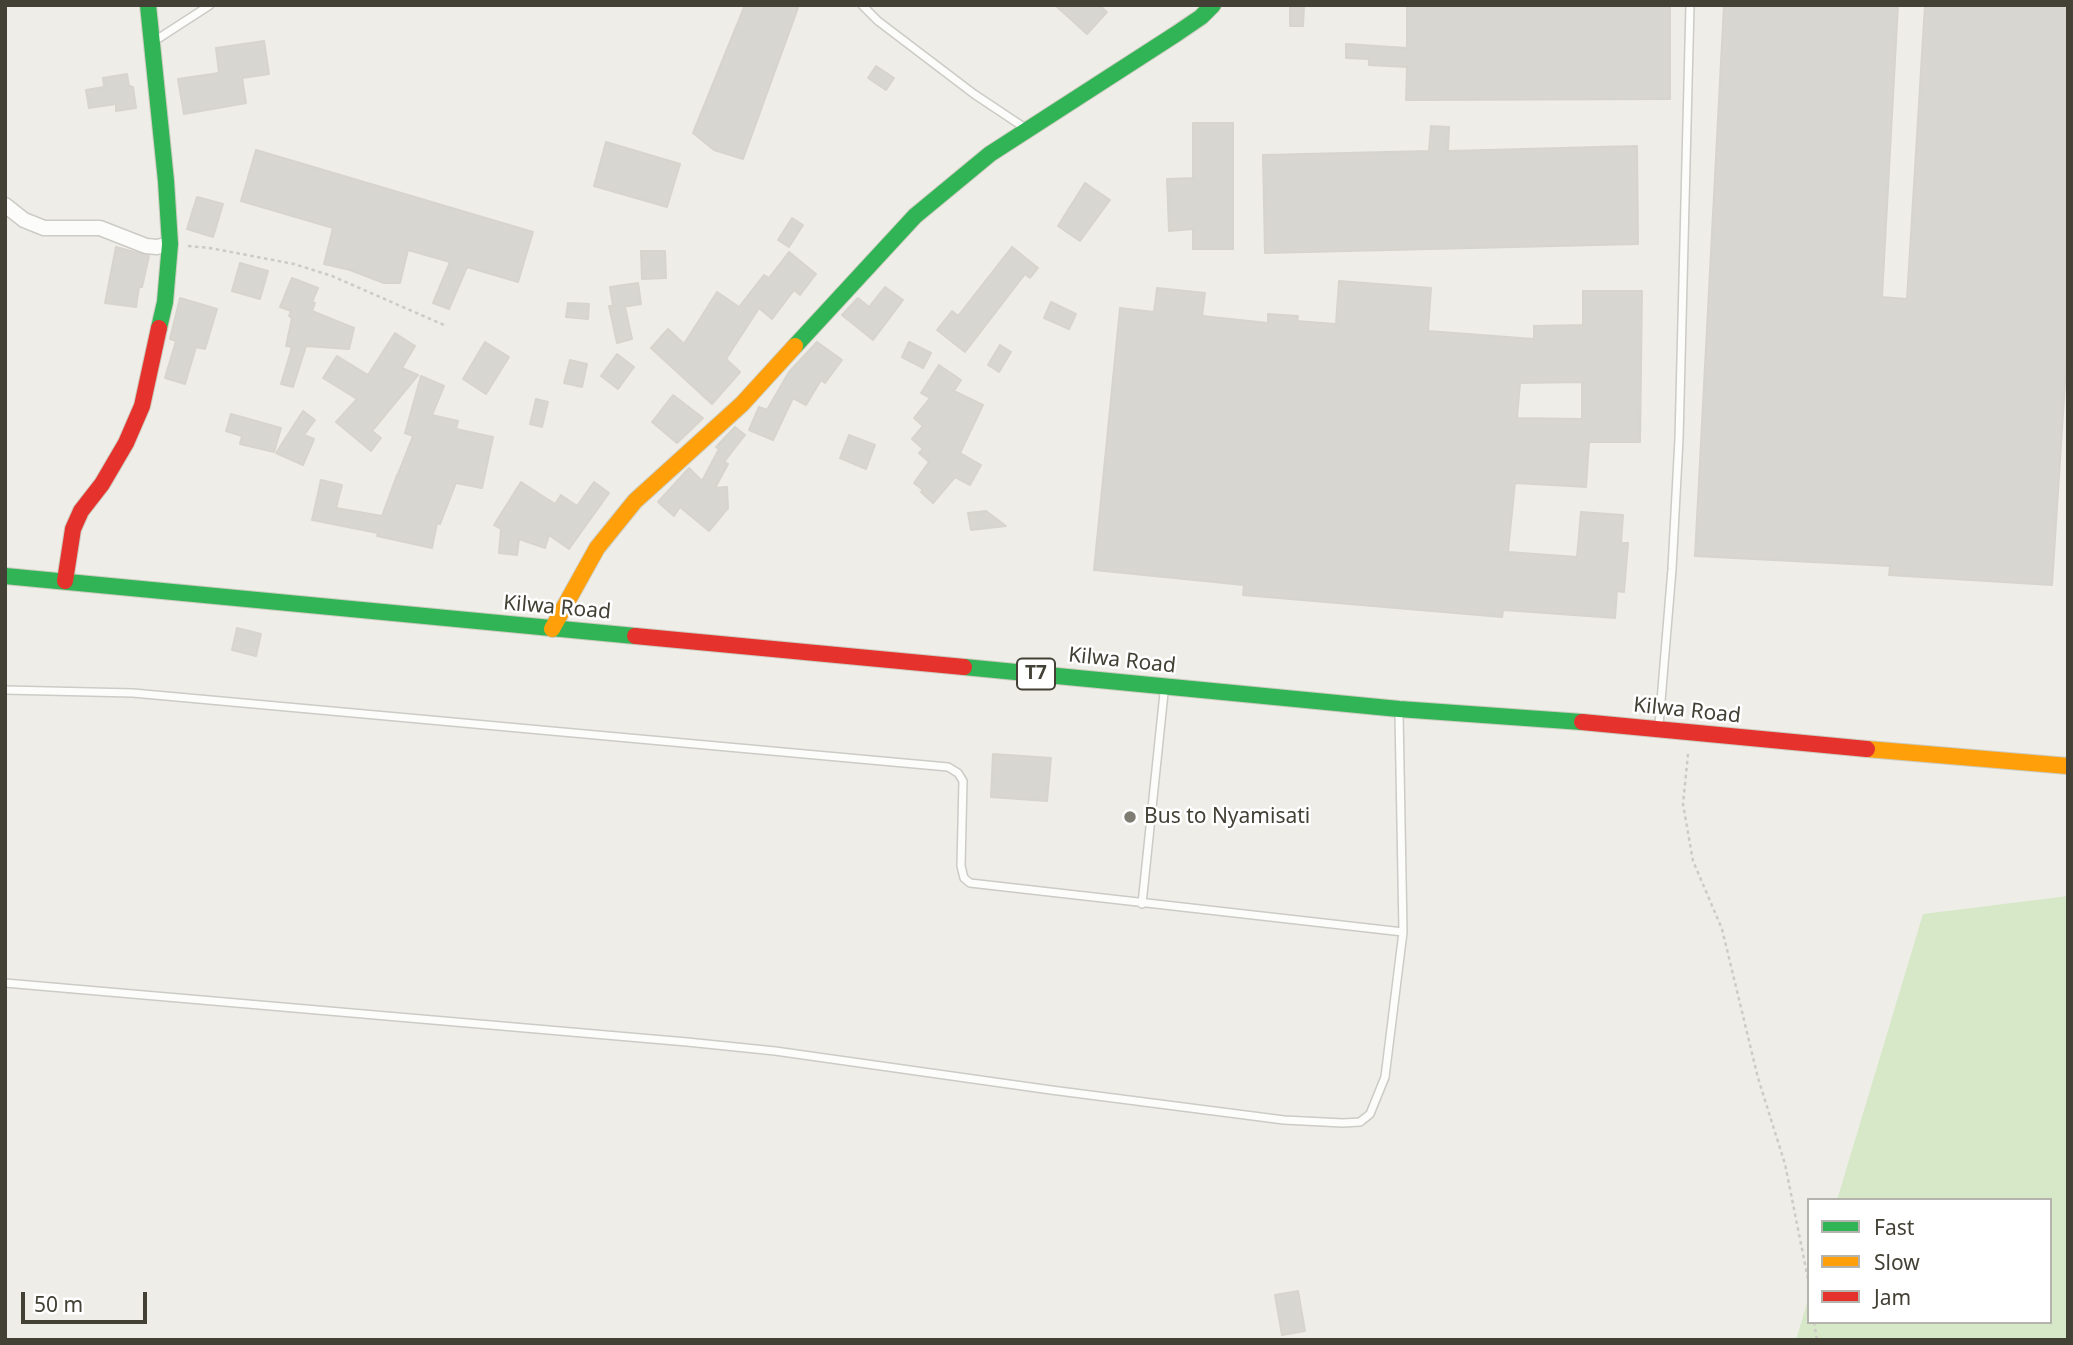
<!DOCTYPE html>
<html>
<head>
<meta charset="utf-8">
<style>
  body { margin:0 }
  #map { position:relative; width:2073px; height:1345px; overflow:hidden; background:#eeede7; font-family:"Noto Sans",sans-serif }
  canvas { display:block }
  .frame { position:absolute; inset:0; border:7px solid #434035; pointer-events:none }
  .legend { position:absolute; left:1807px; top:1198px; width:245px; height:126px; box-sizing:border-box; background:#fff; border:2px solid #b4b3ae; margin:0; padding:9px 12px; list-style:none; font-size:21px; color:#434035 }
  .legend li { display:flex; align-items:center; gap:14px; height:35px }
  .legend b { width:35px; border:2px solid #b4b3ae }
  .scale { position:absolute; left:21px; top:1292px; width:126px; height:32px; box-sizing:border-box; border:4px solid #434035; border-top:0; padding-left:9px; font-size:21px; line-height:24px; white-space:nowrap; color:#434035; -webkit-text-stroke:5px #fff; paint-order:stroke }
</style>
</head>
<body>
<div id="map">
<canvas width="2073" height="1345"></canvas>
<div class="frame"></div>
<ul class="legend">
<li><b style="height:9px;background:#30b455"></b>Fast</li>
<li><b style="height:9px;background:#ff9f0a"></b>Slow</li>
<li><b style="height:9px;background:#e5322d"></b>Jam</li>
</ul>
<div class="scale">50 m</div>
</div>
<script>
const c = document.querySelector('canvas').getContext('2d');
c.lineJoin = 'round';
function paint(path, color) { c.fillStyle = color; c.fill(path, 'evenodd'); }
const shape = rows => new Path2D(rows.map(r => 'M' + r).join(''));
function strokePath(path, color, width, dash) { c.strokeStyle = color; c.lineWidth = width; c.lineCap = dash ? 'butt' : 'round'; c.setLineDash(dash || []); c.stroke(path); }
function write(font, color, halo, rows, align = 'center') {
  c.font = font + ' "Noto Sans",sans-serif'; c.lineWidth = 5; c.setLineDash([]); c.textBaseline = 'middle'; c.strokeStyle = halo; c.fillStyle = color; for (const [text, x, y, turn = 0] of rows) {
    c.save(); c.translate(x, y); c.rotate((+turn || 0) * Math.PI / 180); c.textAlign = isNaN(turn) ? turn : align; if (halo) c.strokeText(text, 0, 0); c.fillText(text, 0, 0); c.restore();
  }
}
paint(shape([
  [2068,896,2068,1340,1796,1340,1809,1296,1809,1322,2050,1322,2050,1200,1837,1200,1923,914]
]), '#d7e8c8');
const building = shape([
  [745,5,799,5,743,159,714,150,693,133,745,5],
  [1055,5,1099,5,1107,12,1087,34,1055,5],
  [1290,5,1304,5,1303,26,1290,26,1290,5],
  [1407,5,1670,5,1670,99,1406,100,1407,67,1369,65,1369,59,1346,58,1346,44,1407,48,1407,5],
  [1724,5,1898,5,1882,297,1907,299,1925,5,2068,5,2068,336,2052,585,1889,575,1890,566,1695,556,1724,5],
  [264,41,269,74,242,78,246,103,184,114,178,79,219,73,216,48,264,41],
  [876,66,894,78,886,90,868,78,876,66],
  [127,74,129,86,133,87,136,108,116,111,116,104,89,108,86,90,104,87,103,78,127,74],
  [1193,123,1233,123,1233,249,1193,249,1193,229,1169,231,1167,179,1193,178,1193,123],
  [1431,126,1449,127,1448,151,1637,146,1638,244,1265,253,1263,155,1429,151,1431,126],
  [606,142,680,164,667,207,594,186,606,142],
  [256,150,533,232,518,282,467,267,449,309,433,303,450,262,408,250,400,283,384,283,350,270,324,264,333,228,241,201,256,150],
  [1085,183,1110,200,1080,241,1058,226,1085,183],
  [197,197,223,204,213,237,187,229,197,197],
  [792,218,803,225,789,247,778,240,792,218],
  [116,247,149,256,142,287,139,287,136,307,105,303,116,247],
  [1012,247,1038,268,1030,278,1025,274,965,352,937,330,952,311,958,316,1012,247],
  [641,251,665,251,666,278,642,279,641,251],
  [789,252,816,274,800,295,794,290,772,319,759,308,726,359,740,372,712,404,651,348,668,329,684,344,717,292,739,307,764,275,769,278,789,252],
  [240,263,268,271,260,299,232,291,240,263],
  [292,278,318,288,312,302,315,303,312,311,354,328,349,349,306,346,293,387,281,384,292,347,286,346,292,318,289,316,291,311,280,307,292,278],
  [1339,281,1431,288,1428,331,1534,339,1534,326,1583,325,1583,291,1642,291,1640,442,1589,442,1586,487,1515,483,1508,552,1577,557,1581,512,1623,515,1621,543,1628,543,1624,592,1617,591,1615,618,1503,610,1502,617,1243,595,1244,585,1094,570,1120,308,1154,312,1157,288,1205,293,1202,316,1268,323,1268,314,1298,316,1297,321,1336,324,1339,281],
  [1582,382,1582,419,1517,418,1520,383,1582,382],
  [638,283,641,304,623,307,625,307,632,339,617,343,609,306,613,306,610,287,638,283],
  [885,287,903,300,873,340,842,315,858,298,869,307,885,287],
  [180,298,217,309,205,349,196,347,185,384,165,378,176,341,170,339,180,298],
  [1051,302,1076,314,1069,329,1044,318,1051,302],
  [568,303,589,304,588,319,566,317,568,303],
  [395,333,415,346,402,368,418,375,372,431,381,438,371,451,336,422,357,399,323,378,337,356,368,375,395,333],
  [485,342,509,357,486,394,463,379,485,342],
  [817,342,842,360,825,383,821,380,806,405,793,398,773,440,749,430,759,407,767,410,789,372,817,342],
  [909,342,931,353,923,368,902,357,909,342],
  [1000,345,1011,352,999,372,988,365,1000,345],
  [617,354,634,367,618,389,601,376,617,354],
  [570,360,587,364,582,387,564,383,570,360],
  [939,365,961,380,954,391,983,405,960,453,981,465,970,485,955,477,933,503,921,492,923,490,914,483,929,462,919,453,923,449,912,439,923,426,914,418,930,398,921,393,939,365],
  [421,376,444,386,432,415,458,421,456,429,493,437,482,488,456,483,440,524,437,523,432,548,377,536,378,533,312,520,321,480,342,485,336,508,382,516,397,475,401,476,398,474,413,436,405,433,421,376],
  [673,395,703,418,677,443,652,422,673,395],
  [536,399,548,402,542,427,530,424,536,399],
  [303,411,315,420,304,435,314,439,303,465,276,453,303,411],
  [231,414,281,428,274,452,240,444,242,436,226,431,231,414],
  [735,427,745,435,724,462,728,464,715,488,727,487,728,508,709,531,680,507,674,516,658,502,689,468,702,481,719,449,716,447,735,427],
  [849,435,875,445,866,469,840,458,849,435],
  [521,482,555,504,561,495,577,506,594,482,609,493,569,549,549,535,545,548,519,539,517,555,499,553,501,529,494,525,521,482],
  [986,511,1006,526,971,530,968,513,986,511],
  [237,628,261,634,256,656,232,650,237,628],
  [993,754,1051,758,1047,801,991,797,993,754],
  [1298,1291,1305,1331,1282,1335,1275,1295,1298,1291]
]);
paint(building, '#d7d6d0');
strokePath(building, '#d6d4cd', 2);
const lane = shape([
  [862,5,878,21,974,94,1025,128],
  [156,40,210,5],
  [5,690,133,693,948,767,958,773,963,781,961,866,964,878,970,883,1403,932],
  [1659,725,1672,569,1679,439,1690,5],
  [1142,904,1164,693],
  [5,983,687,1042,775,1051,1051,1090,1284,1120,1343,1123,1360,1122,1370,1114,1385,1077,1403,932,1399,713]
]);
const street = shape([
  [5,205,24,220,44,228,100,228,146,246,157,247,170,244]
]);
const fast = shape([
  [148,5,166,181,170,244,165,302,159,328],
  [795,346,915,216,990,154,1176,34,1201,17,1213,5],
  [5,576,635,636],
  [964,667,1399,709,1582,722]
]);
const slow = shape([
  [552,629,597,548,635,501,742,404,795,346],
  [1867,749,2068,766]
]);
const jam = shape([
  [65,581,73,529,81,511,102,484,126,443,142,406,159,328],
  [635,636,964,667],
  [1582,722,1867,749]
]);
strokePath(lane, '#cccbc5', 10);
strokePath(street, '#cccbc5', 17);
strokePath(fast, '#cccbbf', 18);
strokePath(slow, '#cccbbf', 18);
strokePath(jam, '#cccbbf', 18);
strokePath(shape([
  [188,246,210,248,294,264,332,276,444,325],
  [1688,754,1683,804,1693,861,1722,929,1758,1078,1785,1164,1809,1284],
  [1814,1322,1817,1340]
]), '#cccbc7', 2.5, [3.5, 3.5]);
strokePath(lane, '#fcfcfb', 7);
strokePath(street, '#fcfcfb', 14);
strokePath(fast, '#30b455', 16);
strokePath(slow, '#ff9f0a', 16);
strokePath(jam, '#e5322d', 16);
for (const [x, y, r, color] of [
  [1130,817,7,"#7f7d73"]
]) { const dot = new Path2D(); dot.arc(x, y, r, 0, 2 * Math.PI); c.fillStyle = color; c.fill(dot); strokePath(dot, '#fff', 2.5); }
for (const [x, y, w] of [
  [1036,674,38]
]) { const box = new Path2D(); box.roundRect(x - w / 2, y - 15.5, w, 31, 5); c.fillStyle = '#fff'; c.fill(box); strokePath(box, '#434035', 2); }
write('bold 19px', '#434035', null, [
  ["T7",1036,674]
]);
write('21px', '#434035', '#fff', [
  ["Kilwa Road",557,608,5],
  ["Kilwa Road",1122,661,6],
  ["Kilwa Road",1687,711,6]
]);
write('21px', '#434035', '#fff', [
  ["Bus to Nyamisati",1144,817]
], 'left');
</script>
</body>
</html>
